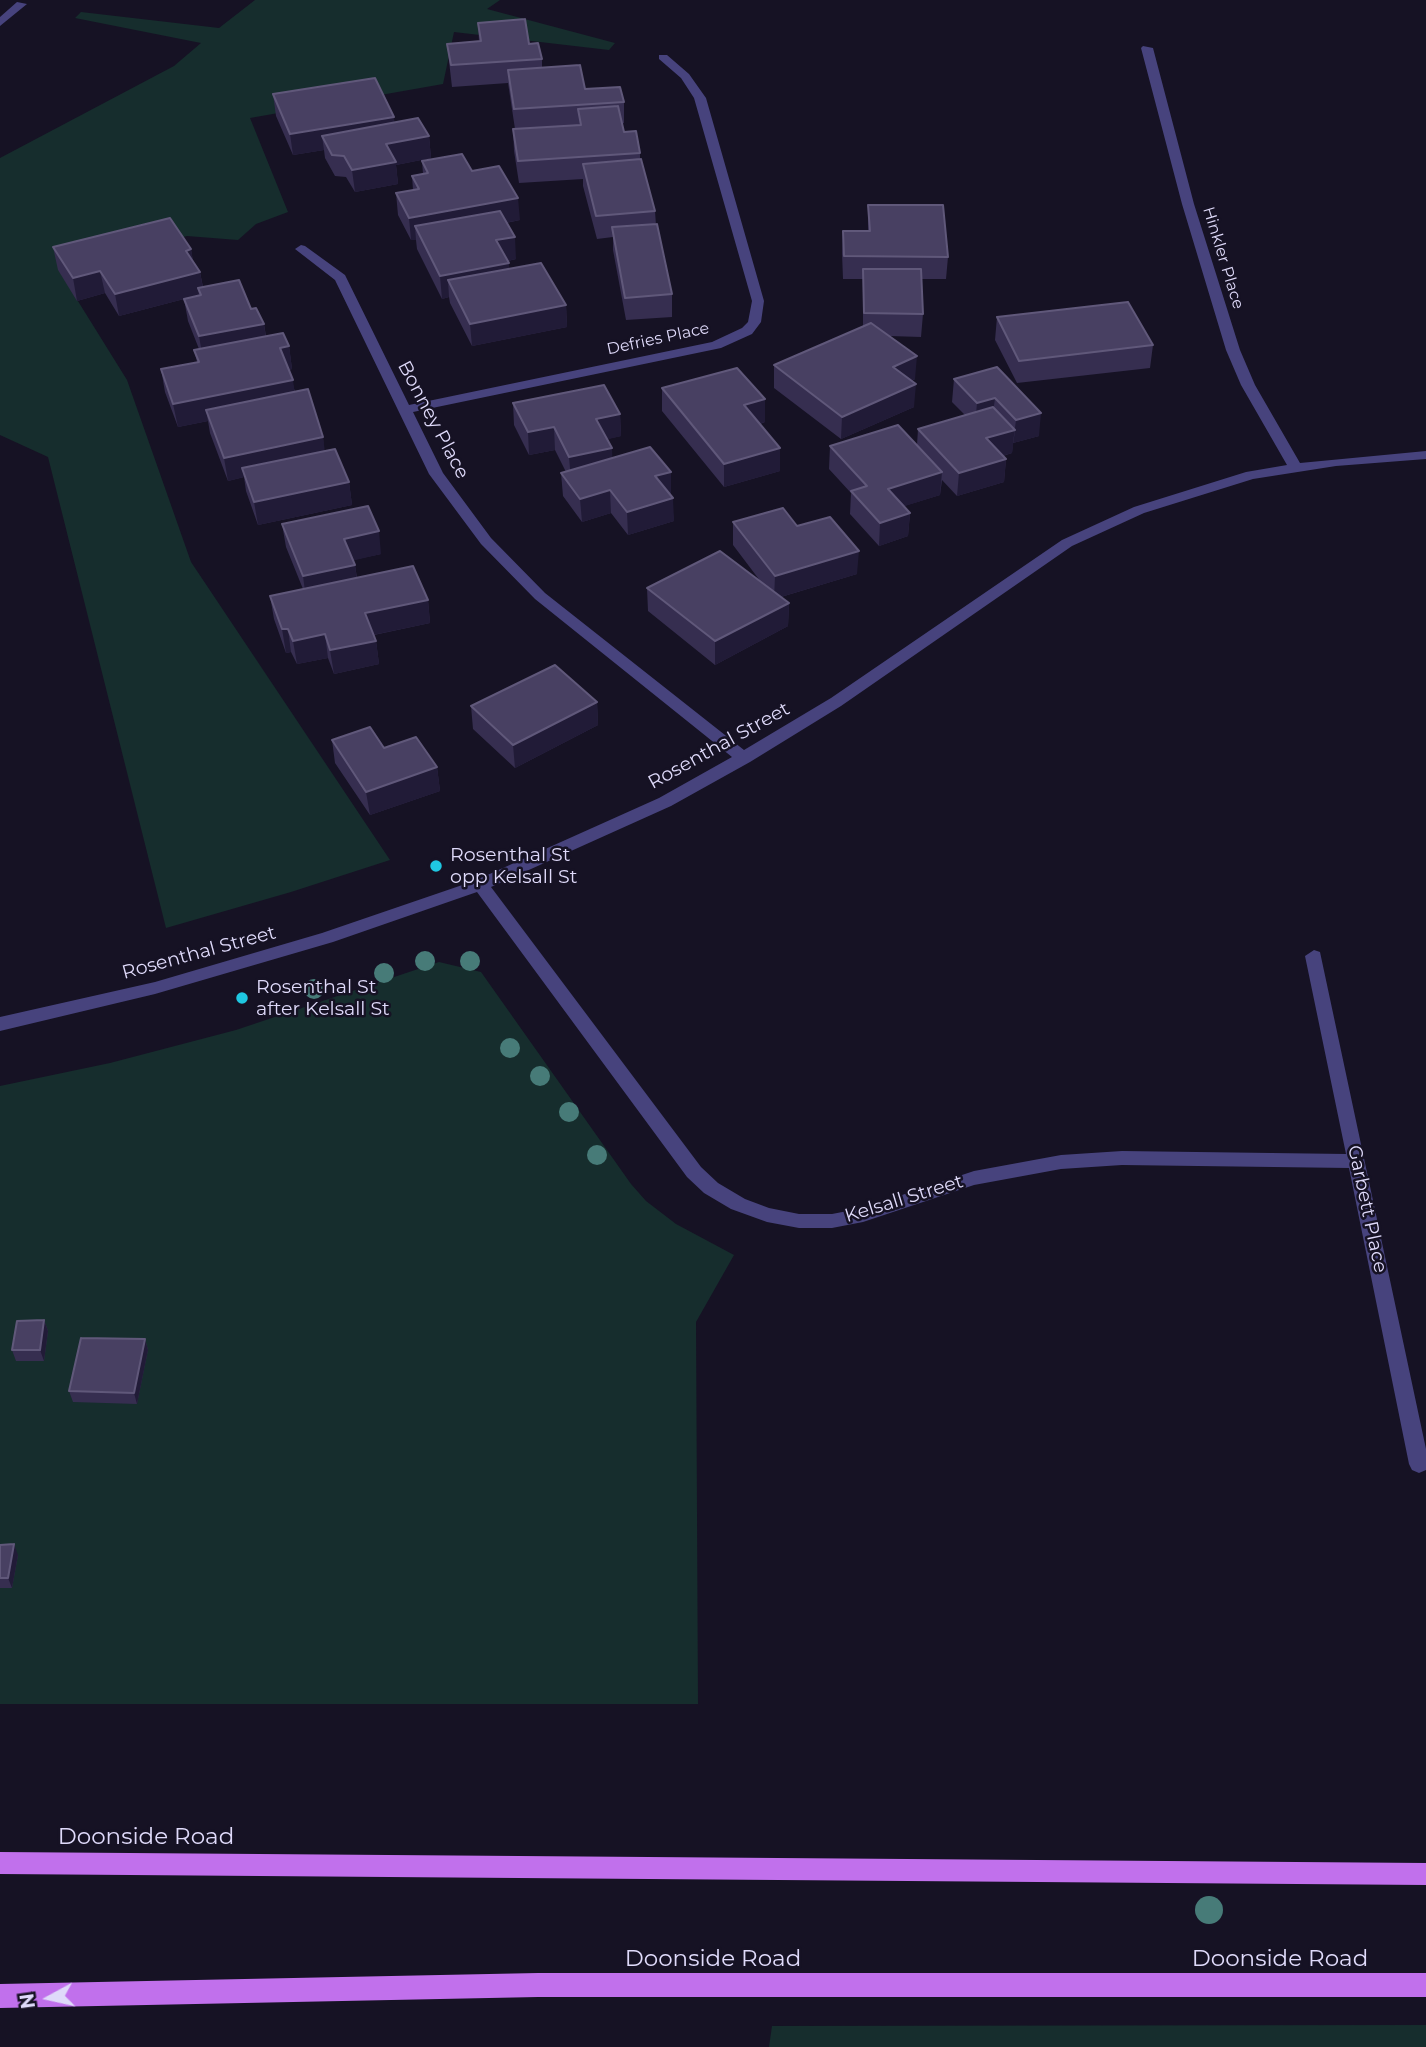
<!DOCTYPE html>
<html>
<head>
<meta charset="utf-8">
<style>
  body { margin:0 }
  #map { position:relative; width:1426px; height:2047px; overflow:hidden; background:#161224; font-family:Montserrat,sans-serif }
  canvas { display:block }
  .north { position:absolute; left:14px; top:1963px; width:70px; height:70px; -webkit-text-stroke:5px #161224; paint-order:stroke; rotate:262deg; font-size:19px; font-weight:700; line-height:28px; text-align:center; color:#dfdafa }
  .north::after { content:''; display:block; margin:auto; width:24px; height:32px; background:#dfdafa; clip-path:polygon(50% 0,100% 100%,50% 72%,0 100%) }
</style>
</head>
<body>
<div id="map">
<canvas width="1426" height="2047"></canvas>
<div class="north">N</div>
</div>
<script>
const c = document.querySelector('canvas').getContext('2d');
c.lineJoin = 'round';
function paint(path, color) { c.fillStyle = color; c.fill(path, 'evenodd'); }
const shape = rows => new Path2D(rows.map(r => 'M' + r).join(''));
function strokePath(path, color, width, dash) { c.strokeStyle = color; c.lineWidth = width; c.lineCap = dash ? 'butt' : 'round'; c.setLineDash(dash || []); c.stroke(path); }
function write(font, color, halo, rows, align = 'center') {
  c.font = font + ' Montserrat,sans-serif'; c.lineWidth = 5; c.setLineDash([]); c.textBaseline = 'middle'; c.strokeStyle = halo; c.fillStyle = color; for (const [text, x, y, turn = 0] of rows) {
    c.save(); c.translate(x, y); c.rotate((+turn || 0) * Math.PI / 180); c.textAlign = isNaN(turn) ? turn : align; if (halo) c.strokeText(text, 0, 0); c.fillText(text, 0, 0); c.restore();
  }
}
paint(shape([
  [255,0,500,0,487,9,615,43,609,50,454,32,443,84,250,118,288,212,256,224,238,240,187,236,58,269,127,380,191,562,390,860,291,892,166,928,48,457,0,435,0,158,174,66,201,43,75,18,81,12,219,28],
  [439,962,481,972,631,1184,646,1201,676,1224,734,1255,696,1322,698,1704,0,1704,0,1086,110,1063,236,1030],
  [1426,2025,1426,2047,769,2047,772,2026]
]), '#162d2d');
paint(shape([
  [17,2,27,4,0,26,0,17,17,2],
  [1143,46,1153,48,1194,204,1240,350,1255,385,1300,463,1426,451,1426,459,1336,466,1253,479,1144,513,1072,546,841,706,750,762,671,806,491,887,701,1167,718,1183,745,1199,769,1208,799,1214,832,1214,863,1208,974,1171,1061,1155,1122,1151,1346,1154,1305,956,1314,950,1320,952,1426,1449,1426,1470,1419,1473,1412,1470,1409,1464,1349,1168,1122,1165,1061,1169,974,1185,863,1222,832,1228,799,1228,767,1222,731,1209,704,1193,687,1177,477,892,333,942,155,994,0,1031,0,1017,155,982,322,933,474,881,659,798,732,757,535,599,481,544,429,474,335,280,295,249,301,245,305,246,345,275,409,405,712,342,742,328,748,322,752,301,694,98,681,78,659,59,659,55,667,55,689,74,706,98,764,301,761,322,752,334,721,348,413,412,443,473,491,538,545,593,744,750,831,698,1062,540,1134,507,1246,472,1287,465,1241,385,1226,350,1182,204,1141,48,1143,46]
]), '#47437d');
paint(shape([
  [0,1852,1426,1863,1426,1885,0,1874,0,1852],
  [538,1973,1426,1973,1426,1997,538,1997,0,2008,0,1984,538,1973]
]), '#c170ec');
c.fillStyle = '#477b78';
for (const [x, y, r] of [
  [425,961,10],
  [470,961,10],
  [384,973,10],
  [314,989,10],
  [510,1048,10],
  [540,1076,10],
  [569,1112,10],
  [597,1155,10],
  [1209,1910,14]
]) { c.beginPath(); c.arc(x, y, r, 0, 2 * Math.PI); c.fill(); }
paint(shape([
  [478,23,529,44,542,59,542,68,585,89,624,102,624,123,622,124,624,132,640,153,640,159,655,211,656,225,672,294,672,317,626,320,613,250,613,237,597,239,583,186,583,179,519,183,514,151,513,129,515,129,508,83,452,87,447,44,479,42],
  [273,94,394,117,394,122,429,136,431,158,396,165,398,184,355,192,346,177,335,176,325,158,324,150,293,155,276,116],
  [422,161,472,171,520,220,506,223,516,259,508,261,509,269,566,305,567,327,472,346,450,303,449,297,442,299,417,249,416,240,411,240,398,215,396,193,413,190,412,176,423,174],
  [868,205,948,257,946,279,921,279,923,314,921,337,889,336,915,379,912,381,914,407,841,439,774,388,774,365,863,327,863,279,843,279,842,253,843,231,868,231],
  [53,247,191,249,193,262,200,272,203,287,251,309,264,324,266,336,289,346,292,369,289,370,295,392,323,437,324,451,349,482,352,505,258,525,246,491,244,477,228,481,210,433,208,421,178,427,165,392,161,369,197,362,194,350,199,349,188,321,184,299,119,316,105,293,77,301,58,270],
  [997,317,1153,345,1150,368,1017,383,995,340],
  [997,367,1039,436,1013,443,1012,453,1003,456,1006,459,1004,482,957,496,942,480,940,495,904,506,910,513,908,536,879,546,850,514,851,493,829,469,830,446,917,445,918,429,965,415,952,402,954,379],
  [662,388,765,399,765,422,760,424,780,471,724,487,662,411],
  [513,403,620,414,621,436,607,439,612,458,671,472,671,495,674,521,628,535,611,513,582,522,563,496,561,473,566,472,555,450,529,455,514,425],
  [733,522,797,526,857,574,781,597,789,603,788,626,715,665,648,611,647,588,761,582,733,545],
  [282,524,381,554,353,560,355,565,357,578,428,600,430,623,374,635,376,641,379,664,334,674,328,658,297,664,291,652,286,653,274,619,270,596,303,589,286,547],
  [597,702,598,725,515,768,473,729,471,706],
  [332,740,384,748,437,767,440,791,370,815,335,763],
  [44,1320,48,1331,44,1361,16,1361,12,1350],
  [145,1339,148,1350,137,1404,73,1402,69,1391],
  [0,1545,18,1555,12,1588,0,1588]
]), '#362e50');
paint(shape([
  [394,117,396,139,322,136,324,150,293,155,290,134],
  [429,136,431,158,396,165,398,184,355,192,352,170,386,144],
  [518,198,520,220,421,239,415,226,416,240,411,240,409,218],
  [515,237,516,259,498,263,496,240],
  [191,249,195,272,186,251],
  [509,263,510,286,448,280,449,297,442,299,440,276],
  [100,271,105,293,77,301,73,278],
  [200,272,204,294,198,288,199,295,119,316,115,294],
  [566,305,567,327,472,346,470,324],
  [264,324,267,346,203,359,199,336],
  [289,346,292,369,283,371,280,348],
  [917,356,915,379,891,390,893,367],
  [293,380,296,403,206,410,208,421,178,427,173,404],
  [916,384,914,407,841,439,842,417],
  [995,398,992,421,975,426,977,403],
  [765,399,765,422,744,428,744,405],
  [1041,413,1039,436,1013,443,1016,420],
  [620,414,621,436,597,442,596,419],
  [554,427,555,450,529,455,528,432],
  [1015,430,1012,453,984,461,986,438],
  [323,437,326,460,242,468,244,477,228,481,224,458],
  [612,448,613,471,571,480,569,457],
  [780,448,780,471,724,487,724,464],
  [1006,459,1004,482,957,496,959,473],
  [671,472,671,495,655,476],
  [942,472,940,495,886,512,888,489],
  [349,482,352,505,258,525,254,502],
  [610,490,611,513,582,522,580,499],
  [673,498,674,521,628,535,627,512],
  [910,513,908,536,879,546,880,523],
  [379,531,381,554,347,562,344,539],
  [859,551,857,574,774,599,775,576],
  [355,565,358,588,306,599,303,576],
  [428,600,430,623,368,636,365,613],
  [789,603,788,626,715,665,715,641],
  [282,629,288,629,291,652,286,653],
  [325,634,328,658,297,664,293,641],
  [376,641,379,664,334,674,330,650],
  [597,702,598,725,515,768,513,745],
  [437,767,440,791,370,815,366,792],
  [44,1320,48,1331,44,1361,40,1350],
  [145,1339,148,1350,137,1404,134,1393],
  [14,1544,18,1555,12,1588,8,1578]
]), '#211b37');
const building = shape([
  [525,19,529,44,538,43,542,59,451,65,447,44,481,41,478,23,525,19],
  [580,65,585,89,620,87,624,102,514,109,508,70,580,65],
  [375,78,394,117,290,134,273,94,375,78],
  [618,106,624,132,636,131,640,153,518,161,513,129,581,125,578,109,618,106],
  [418,118,429,136,386,144,396,162,352,170,344,156,332,155,322,136,418,118],
  [462,154,472,171,499,166,518,198,409,218,396,193,419,189,412,176,428,173,422,161,462,154],
  [641,159,655,211,596,216,583,164,641,159],
  [868,205,943,205,948,257,844,256,843,231,870,231,868,205],
  [500,211,515,237,496,240,509,263,440,276,415,226,500,211],
  [170,218,191,249,186,251,200,272,115,294,100,271,73,278,53,247,170,218],
  [657,224,672,294,625,298,612,227,657,224],
  [541,263,566,305,470,324,448,280,541,263],
  [863,269,921,269,923,314,864,313,863,269],
  [239,280,251,309,256,308,264,324,199,336,184,299,201,295,198,288,239,280],
  [1128,302,1153,345,1019,361,997,317,1128,302],
  [871,323,917,356,893,367,916,384,842,417,774,365,871,323],
  [283,333,289,346,280,348,293,380,173,404,161,369,199,362,194,350,283,333],
  [997,367,1041,413,1016,420,995,398,977,403,954,379,997,367],
  [737,368,765,399,744,405,780,448,724,464,662,388,737,368],
  [604,385,620,414,596,419,612,448,569,457,554,427,528,432,513,403,604,385],
  [308,389,323,437,224,458,206,410,308,389],
  [993,407,1015,430,986,438,1006,459,959,473,918,429,993,407],
  [898,425,942,472,888,489,910,513,880,523,851,491,867,486,830,446,898,425],
  [650,447,671,472,655,476,673,498,627,512,610,490,580,499,561,473,650,447],
  [335,449,349,482,254,502,242,468,335,449],
  [368,506,379,531,344,539,355,565,303,576,282,524,368,506],
  [783,508,797,526,830,517,859,551,775,576,733,522,783,508],
  [720,551,789,603,715,641,647,588,720,551],
  [413,566,428,600,365,613,376,641,330,650,325,634,293,641,288,629,282,629,270,596,413,566],
  [555,665,597,702,513,745,471,706,555,665],
  [370,727,384,748,416,737,437,767,366,792,332,740,370,727],
  [44,1320,40,1350,12,1350,17,1321,44,1320],
  [81,1338,145,1339,134,1393,69,1391,81,1338],
  [14,1544,8,1578,0,1578,0,1545,14,1544]
]);
paint(building, '#484062');
strokePath(building, '#60587a', 2);
for (const [x, y, r, color] of [
  [436,866,7,"#1fc7e1"],
  [242,998,7,"#1fc7e1"]
]) { const dot = new Path2D(); dot.arc(x, y, r, 0, 2 * Math.PI); c.fillStyle = color; c.fill(dot); strokePath(dot, '#161224', 2.5); }
write('16px', '#dfdafa', '#161224', [
  ["Hinkler Place",1223,258,73],
  ["Defries Place",658,339,-12]
]);
write('19px', '#dfdafa', '#161224', [
  ["Bonney Place",433,420,62],
  ["Rosenthal Street",719,746,-29],
  ["Rosenthal Street",199,953,-15],
  ["Kelsall Street",904,1199,-17],
  ["Garbett Place",1367,1209,78]
]);
write('19px', '#dfdafa', '#161224', [
  ["Rosenthal St",450,855],
  ["opp Kelsall St",450,877],
  ["Rosenthal St",256,987],
  ["after Kelsall St",256,1009]
], 'left');
write('23px', '#dfdafa', '#161224', [
  ["Doonside Road",146,1837],
  ["Doonside Road",713,1959],
  ["Doonside Road",1280,1959]
]);
</script>
</body>
</html>
